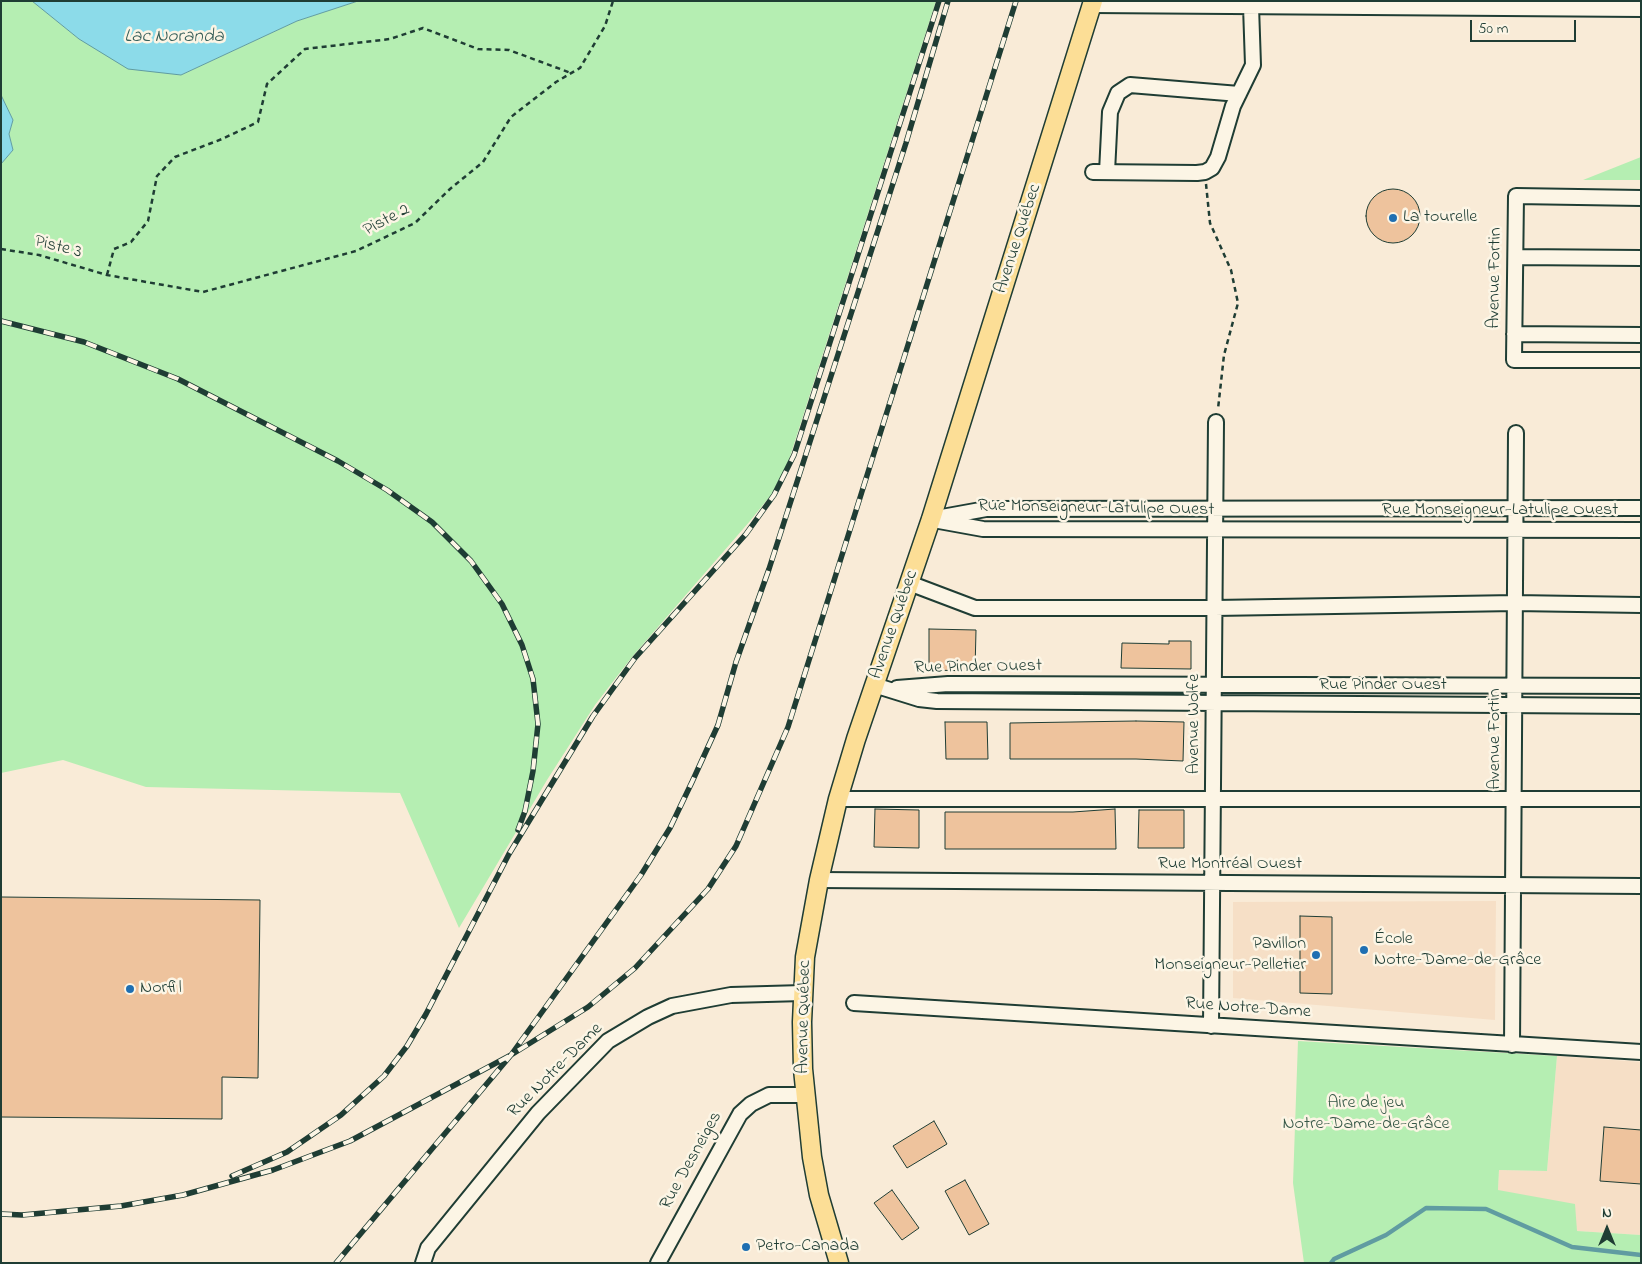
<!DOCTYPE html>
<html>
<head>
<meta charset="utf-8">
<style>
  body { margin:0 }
  #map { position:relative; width:1642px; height:1264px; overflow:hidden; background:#f9ebd7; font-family:"Indie Flower",sans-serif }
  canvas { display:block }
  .frame { position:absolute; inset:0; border:2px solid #1f3d34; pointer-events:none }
  .north { position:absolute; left:1582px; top:1204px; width:50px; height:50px; -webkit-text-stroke:4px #fcf5e5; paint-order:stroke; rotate:0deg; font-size:14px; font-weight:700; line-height:20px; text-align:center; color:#1f3d34 }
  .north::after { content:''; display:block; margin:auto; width:18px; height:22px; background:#1f3d34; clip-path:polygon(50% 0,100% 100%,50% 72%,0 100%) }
  .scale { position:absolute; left:1470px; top:20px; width:106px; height:22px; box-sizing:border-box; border:2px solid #1f3d34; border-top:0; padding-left:6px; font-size:15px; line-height:18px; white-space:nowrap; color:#1f3d34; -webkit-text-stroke:4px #fcf5e5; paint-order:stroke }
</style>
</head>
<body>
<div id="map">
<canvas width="1642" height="1264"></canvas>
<div class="frame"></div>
<div class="north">N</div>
<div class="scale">50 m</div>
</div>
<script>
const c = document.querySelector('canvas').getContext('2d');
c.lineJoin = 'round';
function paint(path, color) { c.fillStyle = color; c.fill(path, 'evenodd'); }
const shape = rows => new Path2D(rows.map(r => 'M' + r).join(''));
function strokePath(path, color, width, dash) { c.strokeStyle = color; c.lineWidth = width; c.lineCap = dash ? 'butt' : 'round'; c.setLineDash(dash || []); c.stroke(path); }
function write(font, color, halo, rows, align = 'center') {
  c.font = font + ' "Indie Flower",sans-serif'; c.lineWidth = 5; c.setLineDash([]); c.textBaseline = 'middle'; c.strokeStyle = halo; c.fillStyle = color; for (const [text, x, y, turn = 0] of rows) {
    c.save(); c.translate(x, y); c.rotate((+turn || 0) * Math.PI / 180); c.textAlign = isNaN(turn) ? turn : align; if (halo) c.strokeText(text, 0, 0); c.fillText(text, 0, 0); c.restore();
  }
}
paint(shape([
  [1496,901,1495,1020,1233,998,1233,902],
  [1557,1056,1641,1062,1641,1235,1576,1231,1498,1190,1499,1170,1547,1171]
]), '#f6dfc6');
paint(shape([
  [1,1,32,1,79,39,181,75,297,21,358,1,936,1,788,463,771,495,750,521,632,657,595,705,547,780,459,928,400,793,146,787,63,760,1,773,1,164,13,150,9,134,13,120,1,95],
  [1641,157,1641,180,1583,180],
  [1298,1041,1557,1056,1547,1171,1499,1170,1498,1190,1575,1204,1577,1231,1641,1235,1641,1263,1304,1263,1293,1183]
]), '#b5eeb2');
const water = shape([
  [32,1,358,1,297,21,181,75,128,69,79,39,32,1],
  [1,95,13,120,9,134,13,150,1,164,1,95]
]);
paint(water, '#8cdbe9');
strokePath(water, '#609ca1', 1);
strokePath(shape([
  [1331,1263,1334,1259,1386,1235,1426,1208,1486,1209,1572,1247,1641,1255]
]), '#609ca1', 4.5);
const building = shape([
  '1366 216a27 27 0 1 1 54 0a27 27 0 1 1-54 0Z',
  [929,629,976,630,975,671,929,670,929,629],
  [1169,641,1191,641,1191,669,1121,668,1122,643,1169,644,1169,641],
  [1136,721,1184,722,1183,761,1136,759,1010,759,1010,723,1136,721],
  [945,722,987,722,988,759,946,759,945,722],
  [875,809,919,810,919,848,874,847,875,809],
  [1115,809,1116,849,945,849,945,812,1073,812,1115,809],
  [1139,810,1184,810,1184,848,1138,848,1139,810],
  [1,897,260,900,258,1078,222,1077,222,1119,1,1117,1,897],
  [1300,916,1332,917,1332,994,1300,993,1300,916],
  [934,1121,947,1144,907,1168,893,1146,934,1121],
  [1604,1127,1641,1130,1641,1184,1600,1181,1604,1127],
  [965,1180,989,1224,969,1235,945,1191,965,1180],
  [892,1190,919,1228,902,1240,874,1203,892,1190]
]);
paint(building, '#eec39d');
strokePath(building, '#1f3d34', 1);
const minor = shape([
  [1092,5,1641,9],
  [1093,172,1197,173,1205,172,1212,168,1218,157,1233,106,1253,65,1251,6],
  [1107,172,1110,112,1118,93,1130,85,1239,94],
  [1641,198,1516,196,1514,360,1641,360],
  [1516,257,1641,258],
  [1514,334,1641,335],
  [931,519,986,509,1641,508],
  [939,521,983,529,1641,530],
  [909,583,975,608,1215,608,1515,603,1641,605],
  [874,685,919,699,937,701,1641,706],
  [897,688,948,684,1641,686],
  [838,799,1641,799],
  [819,880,1641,886],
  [854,1003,1641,1052],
  [1211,1026,1216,422],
  [1512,1045,1516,433],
  [423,1263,428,1248,538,1113,608,1041,648,1017,672,1006,731,995,803,993],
  [658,1263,740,1114,751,1104,769,1095,805,1095]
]);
const major = shape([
  [839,1263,819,1195,812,1157,803,1069,802,1022,805,957,819,880,838,799,856,739,931,519,1093,1]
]);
strokePath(minor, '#1f3d34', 18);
strokePath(major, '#1f3d34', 21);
strokePath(shape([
  [1206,184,1210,223,1231,270,1238,303,1224,355,1218,409],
  [1,249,39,255,107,275,203,292,356,251,415,223,450,189,483,162,511,117,556,82,580,68,605,26,613,1],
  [107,275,114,249,131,242,148,221,157,176,175,157,222,139,258,122,267,84,305,49,390,39,423,28,478,49,509,50,571,73]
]), '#1f3d34', 2.5, [5, 4]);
strokePath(minor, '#fcf5e5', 14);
strokePath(major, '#fcde96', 18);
const rail = shape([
  [1,321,84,342,178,379,338,461,387,490,432,522,471,561,502,604,522,645,533,679,538,724,533,771,525,811,518,830],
  [232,1176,287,1152,341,1115,384,1076,407,1046,426,1014,509,854,593,716,635,658,746,534,774,495,794,455,939,1],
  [1,1214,22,1215,121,1206,183,1195,273,1170,350,1141,511,1055,588,1007,635,968,708,889,736,846,788,727,1016,1],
  [336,1263,511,1055,641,875,670,828,692,782,718,725,736,662,769,569,906,143,948,1]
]);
strokePath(rail, '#1f3d34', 5.5);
strokePath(rail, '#fcf5e5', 4, [11]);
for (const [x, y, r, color] of [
  [1393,218,5,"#1f6fb2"],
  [1364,950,5,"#1f6fb2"],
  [1316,955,5,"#1f6fb2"],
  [130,989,5,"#1f6fb2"],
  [746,1247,5,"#1f6fb2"]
]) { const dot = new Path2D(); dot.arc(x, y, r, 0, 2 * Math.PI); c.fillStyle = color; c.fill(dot); strokePath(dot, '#fcf5e5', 2); }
write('18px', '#1f3d34', '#fcf5e5', [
  ["La tourelle",1403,218],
  ["École",1374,940],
  ["Notre-Dame-de-Grâce",1374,961],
  ["Pavillon",1306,945,"right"],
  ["Monseigneur-Pelletier",1306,966,"right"],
  ["Norfil",140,989],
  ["Petro-Canada",756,1247]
], 'left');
write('18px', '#1f3d34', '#fcf5e5', [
  ["Piste 2",387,221,-28],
  ["Avenue Québec",1019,239,-72],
  ["Piste 3",58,248,14],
  ["Avenue Fortin",1496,278,-89],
  ["Rue Monseigneur-Latulipe Ouest",1096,509,1],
  ["Rue Monseigneur-Latulipe Ouest",1500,511],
  ["Avenue Québec",895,625,-71],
  ["Rue Pinder Ouest",978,668,-1],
  ["Rue Pinder Ouest",1383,686],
  ["Avenue Wolfe",1195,724,-90],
  ["Avenue Fortin",1496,739,-90],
  ["Rue Montréal Ouest",1230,865],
  ["Rue Notre-Dame",1248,1009,4],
  ["Avenue Québec",805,1017,-89],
  ["Rue Notre-Dame",556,1071,-45],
  ["Rue Desneiges",692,1161,-61]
]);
write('18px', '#365847', '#fcf5e5', [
  ["Aire de jeu",1366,1104],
  ["Notre-Dame-de-Grâce",1366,1125]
]);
write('italic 19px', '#355d58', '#fcf5e5', [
  ["Lac Noranda",174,38]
]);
</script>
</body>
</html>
